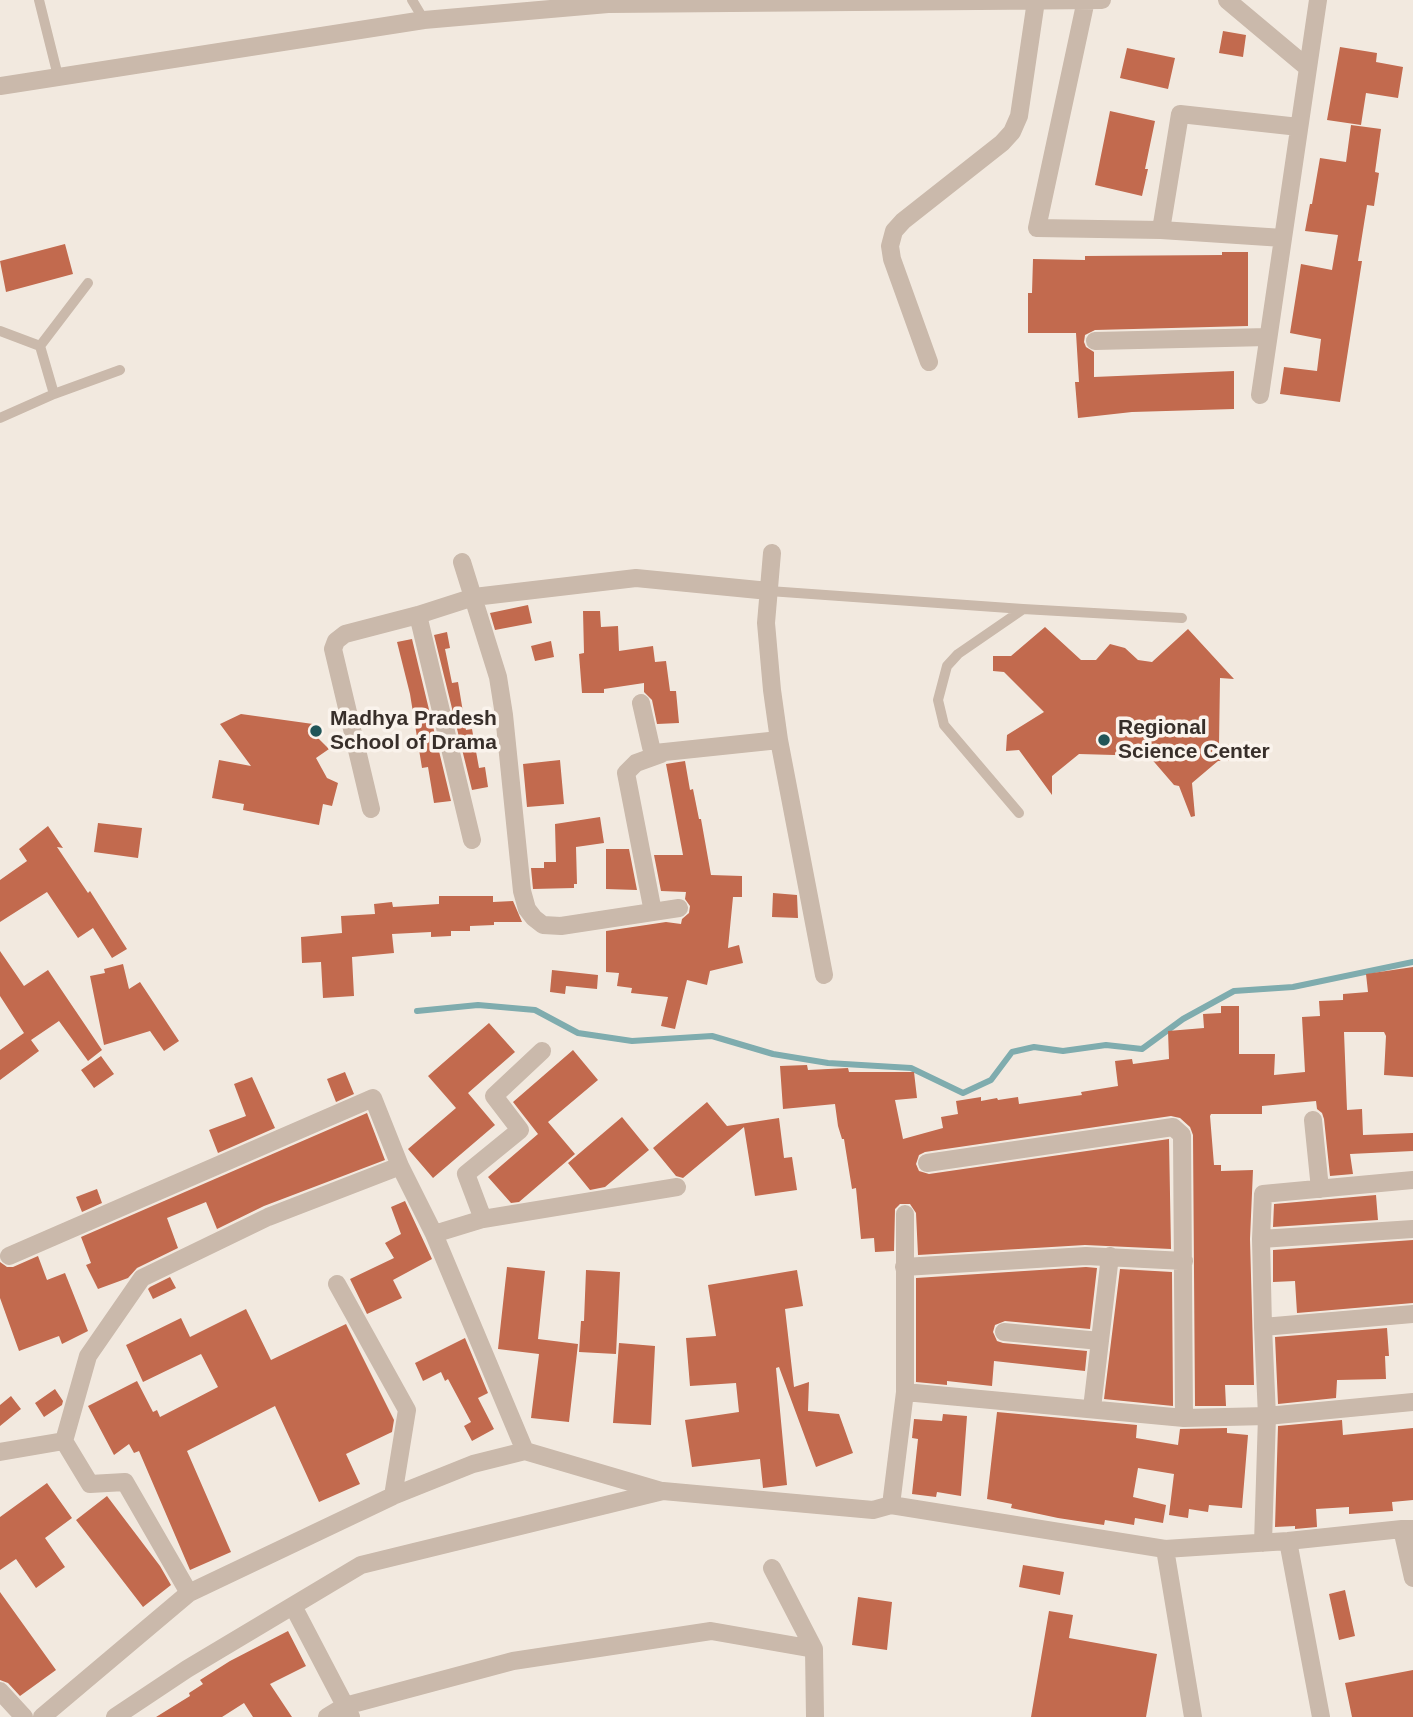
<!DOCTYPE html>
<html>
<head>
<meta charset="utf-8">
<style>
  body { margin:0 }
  canvas { display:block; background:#f2e9df }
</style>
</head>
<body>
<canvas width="1413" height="1717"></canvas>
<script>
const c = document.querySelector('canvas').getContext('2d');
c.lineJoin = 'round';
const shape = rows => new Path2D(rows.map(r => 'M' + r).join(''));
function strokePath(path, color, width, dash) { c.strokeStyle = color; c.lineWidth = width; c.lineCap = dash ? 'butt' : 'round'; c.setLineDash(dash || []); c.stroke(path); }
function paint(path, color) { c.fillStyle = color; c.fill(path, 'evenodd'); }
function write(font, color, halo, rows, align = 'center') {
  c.font = font + ' Helvetica,sans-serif'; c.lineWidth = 7; c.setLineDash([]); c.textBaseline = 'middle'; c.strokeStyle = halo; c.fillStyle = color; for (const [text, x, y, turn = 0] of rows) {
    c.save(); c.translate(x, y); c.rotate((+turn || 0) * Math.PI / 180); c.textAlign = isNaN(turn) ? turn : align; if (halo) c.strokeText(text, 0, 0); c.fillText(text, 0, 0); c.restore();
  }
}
strokePath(shape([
  [417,1011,478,1005,535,1010,578,1033,632,1041,712,1036,773,1054,828,1063,911,1068,963,1093,991,1080,1012,1052,1034,1047,1063,1051,1106,1045,1142,1049,1183,1019,1234,991,1293,987,1413,962]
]), '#7facae', 6);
paint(shape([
  [1223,31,1246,35,1243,57,1219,53],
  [1340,47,1377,53,1376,62,1403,67,1398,98,1366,93,1361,125,1327,120],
  [1127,48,1175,58,1168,89,1120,78],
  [1110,111,1155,121,1145,169,1148,169,1142,196,1095,185],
  [1351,125,1381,129,1375,172,1379,173,1374,206,1367,205,1358,261,1362,261,1340,402,1280,394,1284,367,1317,371,1321,339,1290,333,1301,264,1332,270,1338,235,1305,231,1310,204,1312,204,1320,158,1346,162],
  [65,244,73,274,6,292,0,261],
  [1222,252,1248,252,1248,326,1095,330,1085,335,1084,342,1086,347,1094,352,1094,377,1234,371,1234,409,1132,412,1078,418,1075,382,1079,382,1076,333,1028,333,1028,293,1032,293,1033,259,1085,260,1085,256,1222,255],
  [528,605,532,623,495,630,490,613],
  [583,611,600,611,601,627,618,626,619,651,653,646,655,662,666,661,670,691,676,691,679,723,657,724,652,700,644,692,644,683,604,689,604,693,582,693,579,654,584,653],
  [1045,627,1081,660,1096,660,1110,644,1125,648,1138,660,1152,662,1188,629,1234,679,1220,678,1219,745,1239,744,1238,761,1218,761,1192,783,1195,816,1191,817,1179,786,1174,785,1149,756,1079,754,1052,776,1052,795,1019,750,1006,751,1007,735,1044,712,1004,672,993,671,993,656,1011,656],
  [447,632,450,648,445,649,452,683,458,682,466,730,472,729,479,768,485,767,488,787,472,790,434,635],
  [412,639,451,801,434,803,428,767,422,768,410,694,397,642],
  [551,641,554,657,535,661,531,646],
  [241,714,313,724,316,736,329,749,316,758,327,778,338,783,332,806,323,804,319,825,243,810,244,804,212,798,219,760,251,766,220,724],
  [560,760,564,804,527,807,523,764],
  [685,761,690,790,693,789,699,819,701,819,711,875,742,876,742,897,733,897,728,948,739,945,743,963,710,971,707,985,687,980,675,1029,661,1026,668,997,631,993,632,988,617,986,619,973,606,972,606,931,666,922,681,924,682,919,689,913,690,906,685,899,686,892,661,891,654,855,683,855,666,764],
  [600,817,604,843,576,847,577,884,574,884,574,888,533,889,531,868,544,868,544,862,556,862,555,824],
  [98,823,142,828,138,858,94,852],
  [48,826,63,848,57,847,88,893,90,891,127,949,112,958,93,928,78,938,47,892,0,922,0,880,27,861,19,849],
  [606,849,629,849,637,890,606,889],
  [773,893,797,895,798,918,772,917],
  [439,896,493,896,493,902,513,901,522,922,494,922,494,925,470,926,470,931,451,931,451,936,431,937,431,932,392,934,394,953,352,957,354,996,323,998,321,962,302,963,301,937,342,933,341,916,375,914,374,904,392,902,393,907,439,904],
  [0,951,24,986,48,970,102,1050,88,1061,59,1021,31,1040,39,1051,0,1080,0,1050,24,1033,0,996],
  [123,964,129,989,140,982,179,1041,164,1051,150,1031,104,1045,90,976,105,973,104,969],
  [1413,967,1413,1077,1384,1075,1386,1036,1384,1032,1344,1032,1347,1110,1362,1109,1363,1135,1413,1133,1413,1151,1350,1154,1353,1174,1330,1176,1324,1119,1322,1113,1317,1109,1316,1101,1262,1106,1262,1114,1211,1114,1210,1116,1214,1165,1221,1165,1221,1171,1253,1170,1250,1239,1254,1385,1225,1385,1226,1406,1195,1406,1193,1135,1190,1127,1180,1118,1171,1116,925,1152,919,1155,916,1164,919,1171,929,1174,1169,1139,1171,1249,1085,1245,918,1255,916,1213,910,1204,900,1204,895,1209,894,1251,875,1252,874,1238,861,1239,856,1188,852,1189,844,1139,842,1139,838,1126,835,1104,783,1109,780,1066,807,1065,808,1070,848,1068,849,1072,914,1072,917,1098,895,1100,903,1139,943,1128,941,1117,958,1114,956,1101,981,1097,981,1101,997,1098,998,1100,1018,1097,1019,1104,1082,1095,1081,1092,1118,1086,1115,1061,1132,1059,1133,1064,1169,1059,1168,1031,1204,1028,1203,1014,1221,1013,1221,1006,1239,1006,1239,1054,1275,1054,1274,1075,1305,1072,1302,1017,1320,1016,1319,1001,1343,1000,1343,994,1368,992,1366,974],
  [552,970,598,975,597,989,566,986,565,994,550,992],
  [489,1023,515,1052,468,1093,495,1125,433,1178,408,1149,456,1108,428,1076],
  [573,1050,598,1080,548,1122,575,1154,519,1202,511,1203,488,1177,538,1134,513,1102],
  [101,1056,114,1074,94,1088,81,1070],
  [345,1072,354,1094,336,1102,327,1079],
  [252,1077,275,1128,218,1153,209,1130,246,1116,234,1084],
  [707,1102,727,1126,779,1118,784,1158,792,1157,797,1190,755,1196,744,1127,683,1178,676,1176,653,1148],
  [367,1113,385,1160,264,1206,217,1229,206,1202,167,1218,178,1248,137,1268,128,1278,98,1289,86,1265,91,1263,81,1237],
  [622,1117,649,1150,605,1187,590,1190,568,1163],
  [97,1189,102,1203,82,1212,76,1197],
  [1376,1195,1378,1220,1273,1227,1274,1204],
  [405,1201,432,1259,393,1280,402,1298,367,1314,350,1279,394,1258,385,1243,401,1234,391,1207],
  [1413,1240,1413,1303,1297,1313,1295,1281,1273,1282,1273,1250],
  [38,1256,47,1280,65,1273,88,1331,62,1344,59,1336,19,1351,0,1298,0,1262,7,1267,13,1267],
  [507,1267,545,1271,538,1339,578,1344,569,1422,531,1418,539,1354,498,1349],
  [1086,1267,1097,1268,1090,1329,1005,1321,995,1325,993,1332,997,1341,1003,1343,1087,1351,1085,1371,994,1361,992,1386,947,1381,947,1385,916,1382,916,1278],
  [1120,1269,1172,1272,1173,1406,1104,1399],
  [586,1270,620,1272,616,1354,579,1352,581,1321,584,1321],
  [797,1270,803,1306,785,1309,794,1387,809,1382,808,1411,839,1414,853,1453,816,1467,779,1367,776,1368,787,1485,763,1488,760,1459,692,1467,685,1420,739,1412,736,1383,690,1386,686,1338,716,1336,708,1285],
  [170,1277,176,1288,153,1299,148,1289,150,1287],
  [246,1309,271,1360,346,1324,394,1420,392,1432,346,1454,360,1484,319,1502,275,1406,187,1451,231,1552,190,1570,139,1451,134,1453,129,1444,114,1455,88,1406,137,1381,153,1412,157,1410,160,1417,218,1387,201,1354,143,1382,126,1345,181,1318,190,1337],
  [1387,1328,1389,1356,1385,1356,1386,1379,1337,1380,1336,1398,1278,1404,1275,1337],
  [465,1338,488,1393,478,1398,494,1429,472,1441,464,1426,471,1422,448,1379,445,1381,441,1372,423,1381,415,1363],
  [619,1343,655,1346,651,1425,613,1423],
  [55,1389,63,1401,62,1405,44,1417,35,1403],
  [11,1396,21,1409,0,1426,0,1405],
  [997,1412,1137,1425,1136,1438,1178,1445,1180,1429,1227,1428,1227,1433,1248,1435,1242,1508,1209,1505,1208,1512,1189,1509,1188,1518,1169,1515,1174,1474,1138,1468,1133,1497,1166,1505,1163,1523,1135,1518,1134,1525,1105,1520,1104,1525,1058,1518,1011,1508,1012,1504,987,1499],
  [943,1414,967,1416,961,1496,937,1492,936,1497,912,1494,918,1439,912,1438,914,1419,942,1421],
  [1342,1420,1343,1435,1413,1428,1413,1500,1392,1502,1393,1511,1349,1514,1349,1507,1316,1509,1317,1527,1295,1529,1295,1526,1275,1527,1278,1426],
  [47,1483,72,1518,45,1538,65,1567,36,1588,16,1559,0,1570,0,1517],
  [107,1496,160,1566,171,1585,143,1607,76,1520],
  [1023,1565,1064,1572,1060,1595,1019,1587],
  [1345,1590,1355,1636,1339,1640,1329,1594],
  [0,1592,56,1670,20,1696,8,1683,0,1680],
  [858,1597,892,1602,887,1650,852,1645],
  [1049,1611,1073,1615,1069,1638,1157,1654,1146,1717,1031,1717],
  [288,1631,306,1666,270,1684,292,1717,253,1717,244,1703,222,1717,156,1717,190,1696,189,1693,203,1684,200,1680,230,1661],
  [1413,1670,1413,1717,1352,1717,1345,1683]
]), '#c26a4e');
strokePath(shape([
  [39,0,58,76],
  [412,0,424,20],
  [0,331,40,346,54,394],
  [40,346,88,283],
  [0,418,54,394,120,370],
  [769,591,1023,609,1182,618],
  [1019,813,944,725,938,700,947,666,958,654,1022,610]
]), '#cab9ab', 10);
strokePath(shape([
  [1086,0,1037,228,1161,230,1283,238],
  [1227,0,1308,68],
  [0,86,424,20,608,4,1102,0],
  [1161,230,1180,114,1299,127],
  [1095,341,1268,337],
  [929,362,892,259,890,246,894,231,903,221,1002,143,1012,132,1019,116,1036,1],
  [1260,395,1318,0],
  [772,553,766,623,772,690,779,740,824,975],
  [462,562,498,677,504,715,522,891,527,909,534,918,543,925,561,926,679,908],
  [418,615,472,840],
  [641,703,651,747,655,753,779,740],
  [371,809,333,649,336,641,345,634,418,615,474,597,636,578,769,591],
  [653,912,626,773,636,763,661,754],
  [1313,1120,1320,1189],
  [927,1163,1173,1127,1182,1135,1184,1418],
  [483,1219,466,1174,520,1130,494,1096,542,1051],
  [434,1234,483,1219,677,1187],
  [1261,1239,1413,1229],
  [9,1256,373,1098,400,1166,434,1234,525,1451],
  [904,1267,1086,1256,1184,1261],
  [337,1284,407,1410,393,1496],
  [1263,1327,1413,1314],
  [1004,1332,1100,1341],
  [905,1392,1184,1418,1267,1416,1413,1402],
  [1092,1408,1110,1256],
  [0,1452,64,1441],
  [891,1505,905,1392,905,1214],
  [1402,1529,1413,1578],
  [1288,1541,1321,1717],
  [1263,1543,1267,1416,1263,1327,1261,1239,1263,1194,1413,1180],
  [1165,1549,1193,1717],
  [772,1568,814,1649,815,1717],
  [189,1593,125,1482,90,1484,64,1441,88,1356,142,1278,268,1217,400,1166],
  [293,1606,351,1717],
  [0,1691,24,1717],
  [42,1717,189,1593,393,1496,473,1464,525,1451,661,1491],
  [115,1717,187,1669,361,1565,663,1491,873,1510,891,1505,1165,1549,1288,1541,1402,1529,1413,1529],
  [327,1717,345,1706,513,1661,711,1631,814,1649]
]), '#cab9ab', 18);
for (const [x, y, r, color] of [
  [316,731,7,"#215558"],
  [1104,740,7,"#215558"]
]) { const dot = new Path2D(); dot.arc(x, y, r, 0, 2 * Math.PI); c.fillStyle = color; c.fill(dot); strokePath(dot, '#faf3ec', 2.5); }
write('bold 21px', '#382f2a', '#faf3ec', [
  ["Madhya Pradesh",330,719],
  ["School of Drama",330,743],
  ["Regional",1118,728],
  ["Science Center",1118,752]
], 'left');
</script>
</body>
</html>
